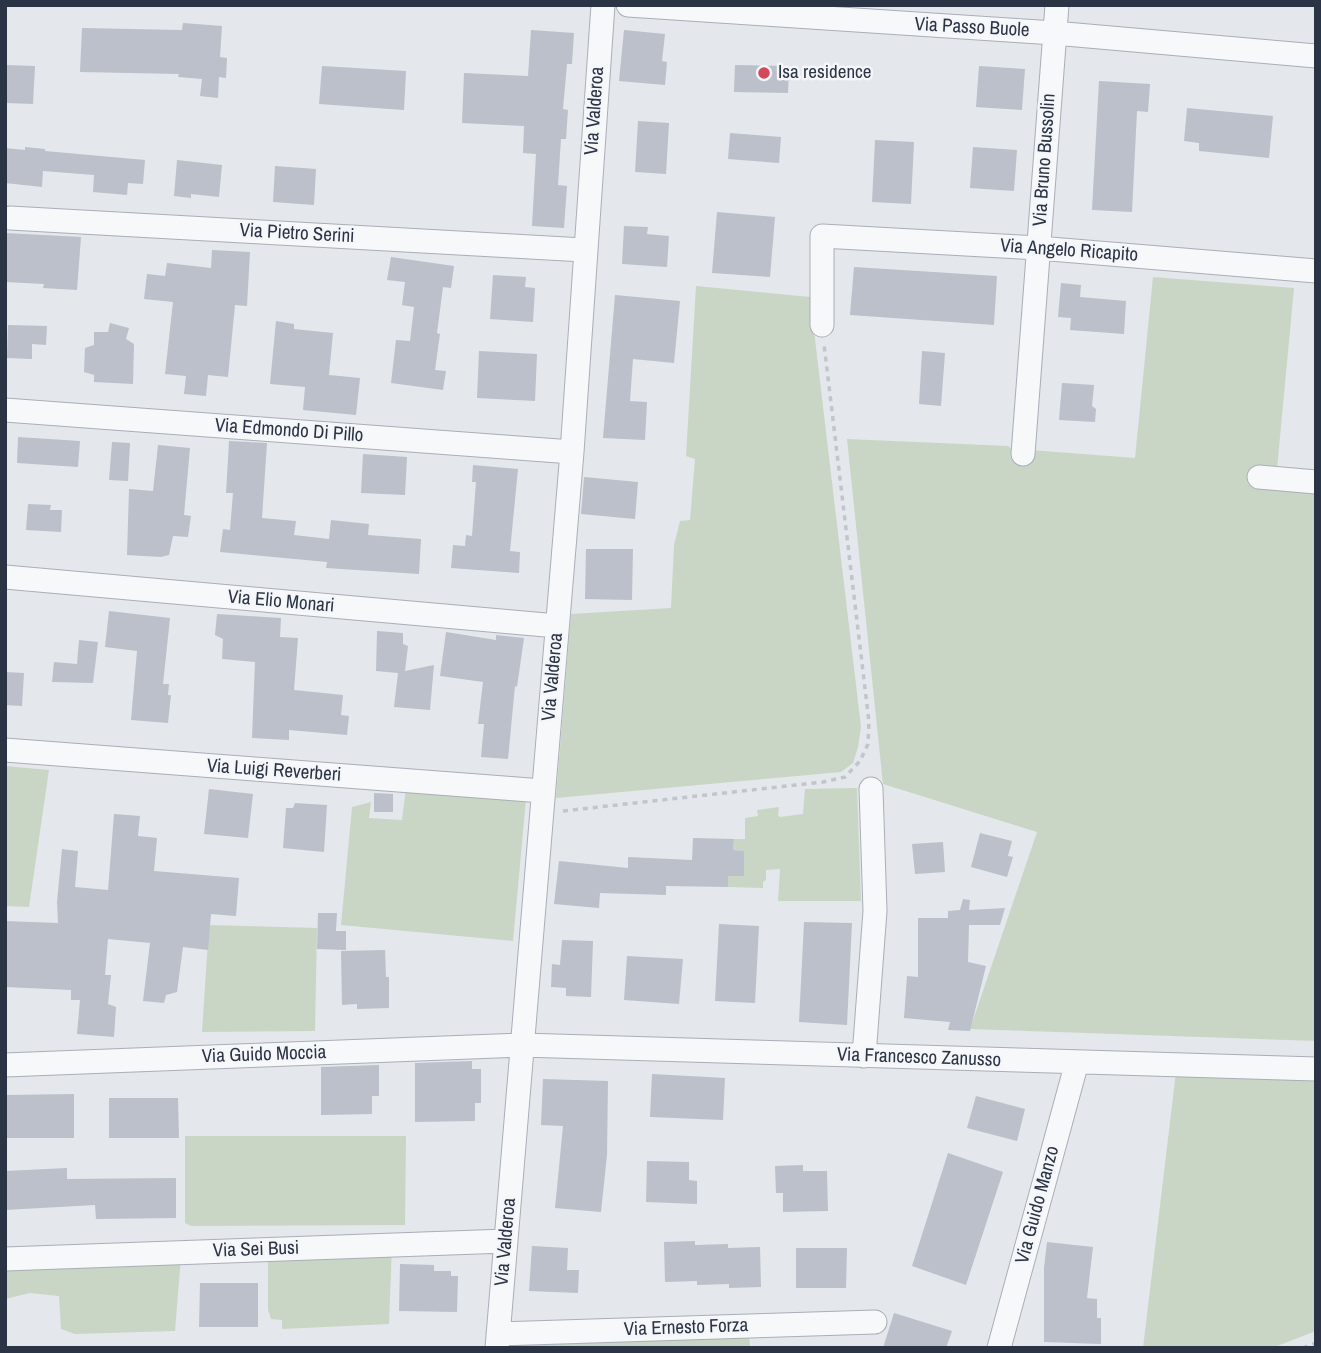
<!DOCTYPE html>
<html>
<head>
<meta charset="utf-8">
<style>
  body { margin:0 }
  #map { position:relative; width:1321px; height:1353px; overflow:hidden; background:#e4e7ec; font-family:"Archivo Narrow",sans-serif }
  canvas { display:block }
  .frame { position:absolute; inset:0; border:7px solid #2b3445; pointer-events:none }
</style>
</head>
<body>
<div id="map">
<canvas width="1321" height="1353"></canvas>
<div class="frame"></div>
</div>
<script>
const c = document.querySelector('canvas').getContext('2d');
c.lineJoin = 'round';
function paint(path, color) { c.fillStyle = color; c.fill(path, 'evenodd'); }
const shape = rows => new Path2D(rows.map(r => 'M' + r).join(''));
function strokePath(path, color, width, dash) { c.strokeStyle = color; c.lineWidth = width; c.lineCap = dash ? 'butt' : 'round'; c.setLineDash(dash || []); c.stroke(path); }
function write(font, color, halo, rows, align = 'center') {
  c.font = font + ' "Archivo Narrow",sans-serif'; c.lineWidth = 5; c.setLineDash([]); c.textBaseline = 'middle'; c.strokeStyle = halo; c.fillStyle = color; for (const [text, x, y, turn = 0] of rows) {
    c.save(); c.translate(x, y); c.rotate((+turn || 0) * Math.PI / 180); c.textAlign = isNaN(turn) ? turn : align; if (halo) c.strokeText(text, 0, 0); c.fillText(text, 0, 0); c.restore();
  }
}
paint(shape([
  [1153,277,1294,288,1275,490,1316,493,1316,1041,970,1029,1037,832,883,784,847,439,1008,446,1025,460,1030,450,1135,458],
  [696,286,810,297,861,727,858,747,853,763,841,772,556,798,571,614,671,608,674,545,680,521,690,520,695,459,686,456],
  [5,766,49,770,29,907,5,906],
  [406,788,526,799,513,941,341,925,352,807,371,802,369,818,402,820],
  [857,788,861,901,778,901,780,869,766,870,766,880,763,882,763,888,728,887,728,876,744,876,744,851,733,850,734,839,745,839,745,818,758,816,757,810,779,807,778,815,780,817,803,814,805,789],
  [209,925,317,928,315,1031,202,1032],
  [1176,1072,1316,1077,1316,1331,1272,1348,1143,1348],
  [185,1136,406,1136,405,1225,191,1226,185,1223],
  [392,1246,389,1324,282,1329,282,1320,271,1319,268,1310,268,1254],
  [5,1255,181,1257,175,1331,75,1334,61,1329,59,1296,30,1293,5,1299],
  [749,1330,750,1348,499,1348,500,1336]
]), '#c9d6c5');
paint(shape([
  [183,23,222,26,220,57,227,58,226,78,219,77,218,98,200,96,202,79,178,77,179,74,80,72,82,28,182,30],
  [531,30,574,33,572,64,567,64,563,109,568,110,566,139,561,139,558,185,567,186,564,228,532,226,536,154,523,153,524,126,462,123,464,73,528,76],
  [624,30,665,34,662,61,667,62,665,85,619,81],
  [5,65,35,66,33,104,5,103],
  [735,65,789,66,788,93,734,92],
  [322,66,406,71,404,110,319,104],
  [979,66,1025,69,1022,110,976,107],
  [1099,81,1150,84,1148,112,1137,111,1132,212,1092,210],
  [1187,108,1273,116,1269,158,1199,151,1199,143,1184,141],
  [638,121,669,123,666,174,635,172],
  [730,133,781,137,779,163,728,159],
  [875,140,914,142,911,204,872,202],
  [25,147,45,149,45,151,145,160,143,184,128,183,127,195,93,192,94,175,43,171,42,187,5,183,5,148,25,150],
  [973,147,1017,150,1014,191,970,188],
  [177,160,222,165,219,197,191,194,191,198,174,196],
  [275,166,316,169,314,205,273,202],
  [717,212,775,217,770,277,712,273],
  [624,226,648,227,647,234,669,236,667,267,622,264],
  [5,233,81,237,77,290,43,288,44,284,5,282],
  [212,250,250,252,247,306,235,305,228,377,208,375,206,396,184,394,186,376,165,374,173,302,144,299,147,274,165,276,167,263,211,268],
  [391,257,454,266,451,288,443,287,437,333,440,334,435,370,446,371,443,390,391,383,396,340,410,341,414,307,402,305,405,282,387,280],
  [854,267,997,276,994,325,850,315],
  [493,275,526,277,525,287,535,288,533,322,490,319],
  [1061,283,1081,285,1080,297,1126,301,1124,334,1070,330,1071,318,1058,317],
  [615,295,680,301,674,363,633,359,630,401,647,402,645,440,603,438],
  [276,321,294,324,294,329,333,333,329,375,360,378,356,415,303,410,305,387,270,384],
  [110,323,129,328,126,339,134,344,133,384,94,382,94,375,84,372,85,348,94,345,94,332,108,332],
  [8,325,47,326,46,345,32,344,32,359,7,358],
  [479,351,537,354,535,401,477,398],
  [922,351,945,353,941,406,919,404],
  [1062,383,1094,385,1092,406,1096,409,1095,422,1059,420],
  [18,437,80,441,78,467,17,463],
  [229,441,267,443,262,518,296,521,294,535,329,539,331,520,369,524,368,535,421,539,419,574,326,568,327,562,220,552,223,529,230,530,233,493,226,493],
  [112,442,130,443,128,481,109,480],
  [158,445,190,448,184,515,191,516,188,537,173,536,169,555,161,557,127,555,129,489,153,491],
  [363,454,407,457,405,495,361,493],
  [473,465,518,469,510,551,520,552,519,573,451,568,453,545,465,546,466,535,472,536,476,482,472,482],
  [584,477,638,482,635,519,581,514],
  [28,504,51,505,50,510,62,510,61,532,26,530],
  [586,549,633,549,632,600,585,599],
  [109,611,170,618,163,684,169,684,168,695,171,695,168,723,131,720,137,651,105,647],
  [217,614,281,618,280,637,298,638,294,690,343,695,341,715,349,716,347,735,289,730,289,740,252,738,255,662,222,659,223,639,215,635],
  [377,631,403,633,403,644,408,646,405,671,434,665,430,710,394,707,398,673,376,671],
  [446,632,496,640,496,635,524,638,517,687,515,686,508,759,481,757,484,724,478,724,483,682,440,676],
  [79,640,98,642,93,683,52,682,54,662,77,664],
  [5,672,24,673,22,706,5,705],
  [209,789,253,794,248,838,204,834],
  [374,793,393,794,393,812,374,812],
  [295,803,327,805,324,852,283,848,286,808,293,808],
  [114,814,140,816,138,836,157,838,154,871,239,878,236,916,211,914,208,950,183,947,177,992,166,995,164,1003,143,1001,150,943,108,939,105,975,111,975,108,1004,116,1007,114,1037,77,1034,80,1000,71,1000,71,990,5,987,5,921,58,923,57,902,62,849,78,851,75,887,108,890],
  [980,833,1012,841,1008,856,1013,857,1007,877,971,867],
  [693,838,734,839,733,850,744,851,744,876,728,876,728,887,666,886,666,895,600,893,599,908,554,904,559,861,628,868,628,857,692,860],
  [943,842,945,872,915,874,912,844],
  [963,899,970,900,969,910,1005,908,1000,925,969,925,968,962,986,966,970,1031,948,1030,950,1022,904,1018,907,976,918,977,918,918,948,918,948,911,960,910],
  [318,913,337,913,336,931,346,931,346,950,317,949],
  [804,922,852,923,847,1025,799,1022],
  [719,924,759,926,755,1003,715,1001],
  [562,940,593,941,591,997,566,996,566,988,551,987,552,964,560,965],
  [385,950,386,977,389,977,389,1008,357,1009,357,1004,342,1005,341,951],
  [627,956,683,959,679,1004,624,1000],
  [472,1061,472,1069,481,1069,481,1103,475,1103,475,1121,415,1122,415,1063],
  [379,1065,379,1096,372,1096,372,1114,321,1115,321,1067],
  [652,1074,725,1078,723,1120,650,1117],
  [543,1079,608,1081,607,1155,601,1212,555,1208,563,1126,541,1125],
  [74,1094,74,1138,7,1138,7,1095],
  [976,1096,1025,1109,1017,1141,967,1128],
  [109,1098,178,1098,179,1138,109,1138],
  [948,1153,1003,1172,966,1285,912,1266],
  [647,1161,689,1162,689,1180,697,1181,697,1204,646,1202],
  [803,1165,803,1171,827,1171,828,1211,783,1212,783,1193,776,1193,775,1166],
  [67,1168,67,1179,176,1178,176,1218,96,1219,95,1205,5,1210,5,1171],
  [695,1241,695,1245,728,1244,728,1248,760,1247,761,1287,729,1288,729,1284,697,1285,697,1281,665,1282,664,1242],
  [1047,1242,1093,1247,1087,1298,1097,1299,1097,1318,1101,1318,1101,1344,1044,1342,1044,1268],
  [532,1246,568,1248,567,1270,579,1270,578,1293,529,1291],
  [796,1248,847,1248,846,1288,796,1288],
  [400,1264,434,1265,434,1271,451,1271,451,1276,458,1276,457,1312,399,1311],
  [200,1283,258,1283,258,1327,199,1327],
  [894,1313,952,1331,946,1348,883,1348]
]), '#bbc0ca');
const minor = shape([
  [628,5,1054,33,1316,56],
  [10,218,584,250],
  [822,325,822,236,1038,248,1316,271],
  [5,410,572,452],
  [1023,454,1057,5],
  [1259,477,1316,482],
  [5,577,557,626],
  [5,750,543,791],
  [864,1056,875,911,871,789],
  [5,1065,522,1045,1316,1069],
  [5,1259,506,1241],
  [498,1334,875,1322],
  [497,1348,572,452,603,5],
  [999,1348,1077,1062]
]);
strokePath(minor, '#a9aeb7', 25);
strokePath(shape([
  [563,811,823,782,845,777,860,761,868,744,869,722,824,344],
  [1303,1348,1316,1343]
]), '#c2c5cb', 3.5, [5, 5]);
strokePath(minor, '#f7f8fa', 23);
for (const [x, y, r, color] of [
  [764,73,7,"#d1495b"]
]) { const dot = new Path2D(); dot.arc(x, y, r, 0, 2 * Math.PI); c.fillStyle = color; c.fill(dot); strokePath(dot, '#f4f6f9', 2.5); }
write('19px', '#2b3445', '#f4f6f9', [
  ["Via Passo Buole",972,28,3],
  ["Via Valderoa",595,111,-86],
  ["Via Bruno Bussolin",1045,160,-86],
  ["Via Pietro Serini",297,234,3],
  ["Via Angelo Ricapito",1069,251,4],
  ["Via Edmondo Di Pillo",289,431,4],
  ["Via Elio Monari",281,602,5],
  ["Via Valderoa",553,677,-85],
  ["Via Luigi Reverberi",274,771,4],
  ["Via Guido Moccia",264,1055,-2],
  ["Via Francesco Zanusso",919,1058,2],
  ["Via Guido Manzo",1038,1205,-75],
  ["Via Valderoa",506,1242,-85],
  ["Via Sei Busi",256,1250,-2],
  ["Via Ernesto Forza",686,1328,-2]
]);
write('19px', '#2b3445', '#f4f6f9', [
  ["Isa residence",778,73]
], 'left');
</script>
</body>
</html>
